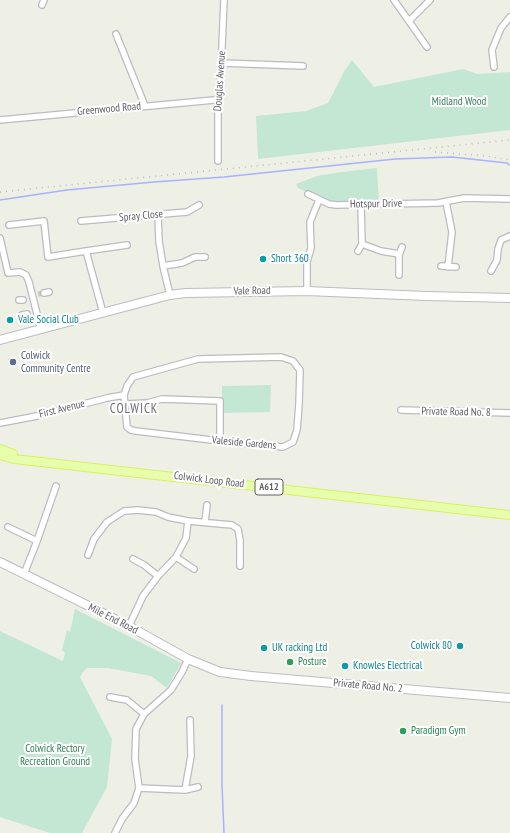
<!DOCTYPE html>
<html>
<head>
<meta charset="utf-8">
<style>
  body { margin:0 }
  canvas { display:block; background:#eef0e6 }
</style>
</head>
<body>
<canvas width="510" height="833"></canvas>
<script>
const c = document.querySelector('canvas').getContext('2d');
c.lineJoin = 'round';
function paint(path, color) { c.fillStyle = color; c.fill(path, 'evenodd'); }
const shape = rows => new Path2D(rows.map(r => 'M' + r).join(''));
function strokePath(path, color, width, dash) { c.strokeStyle = color; c.lineWidth = width; c.lineCap = dash ? 'butt' : 'round'; c.setLineDash(dash || []); c.stroke(path); }
function write(font, color, halo, rows, align = 'center') {
  c.font = font + ' "PT Sans Narrow",sans-serif'; c.lineWidth = 4; c.setLineDash([]); c.textBaseline = 'middle'; c.strokeStyle = halo; c.fillStyle = color; for (const [text, x, y, turn = 0] of rows) {
    c.save(); c.translate(x, y); c.rotate((+turn || 0) * Math.PI / 180); c.textAlign = isNaN(turn) ? turn : align; if (halo) c.strokeText(text, 0, 0); c.fillText(text, 0, 0); c.restore();
  }
}
paint(shape([
  [352,60,374,87,463,69,478,74,510,72,510,130,258,159,256,116,306,111,328,103,345,70],
  [377,168,379,203,332,202,323,200,298,188,296,184,317,176,341,172],
  [271,385,270,412,222,413,222,386],
  [75,609,181,663,167,688,151,676,108,668,87,668,83,672,80,677,112,739,107,787,82,833,50,833,0,817,0,631,63,661,65,653,62,650,67,630,70,632]
]), '#c3e7d3');
strokePath(shape([
  [0,200,67,190,154,182,224,177,395,159,452,157,507,163,509,165],
  [222,705,222,785,224,833]
]), '#a8b2ff', 1.5);
strokePath(shape([
  [38,294,44,293]
]), '#caccc6', 5.5, [5.5, 3]);
const street = shape([
  [394,0,427,47],
  [42,5,44,0],
  [409,21,430,0],
  [116,34,145,106],
  [222,63,303,66],
  [494,67,492,50,501,28,510,17],
  [0,120,214,100,218,99],
  [218,161,218,99,220,93,224,0],
  [308,194,329,204,336,205,438,203,464,198,510,199],
  [446,202,452,232,448,267],
  [158,215,159,241,163,266,170,295],
  [81,221,187,212,199,205],
  [9,225,44,221,48,257,86,251,103,313],
  [0,238,8,273,20,272,26,275,29,282,41,330],
  [362,244,381,251,399,254],
  [86,251,127,245],
  [358,251,362,244,361,205],
  [163,266,182,263,195,257,205,257],
  [441,266,456,267],
  [491,271,497,260,498,249,501,240,510,236],
  [399,275,399,255,402,247],
  [307,291,307,262,311,248,310,222,319,200],
  [44,293,49,292],
  [19,300,23,300],
  [22,315,27,314],
  [281,357,293,361,300,370,299,404,297,430,293,442,283,447,220,441,136,431,131,430,127,427,124,395,127,386,133,377,198,359,281,357],
  [125,404,147,403,162,399,220,401,220,441],
  [401,410,510,413],
  [0,423,37,416,107,398,124,395],
  [205,522,207,505],
  [8,527,37,541],
  [88,555,94,539,107,522,124,511,138,510,156,512,168,517,188,521,232,525,238,529,240,540,240,566],
  [176,557,194,569],
  [133,559,144,565,158,576],
  [24,574,37,541,56,486],
  [129,626,143,596,158,576,176,557,186,538,188,521],
  [110,697,127,700,144,714],
  [139,788,185,790,191,756,190,720],
  [185,790,198,787],
  [115,833,122,819,134,803,139,788,135,759,136,729,144,714,171,690,182,672,188,659]
]);
const secondary = shape([
  [0,340,170,295,186,293,307,291,426,296,510,298],
  [0,562,129,626,188,659,220,672,251,676,510,698]
]);
const primary = shape([
  [0,449,13,454],
  [0,455,14,459,510,515]
]);
strokePath(street, '#bbbbc2', 8);
strokePath(secondary, '#bcbcc4', 10);
strokePath(primary, '#d8f15e', 10);
strokePath(street, '#fff', 5.5);
strokePath(secondary, '#fff', 8);
strokePath(primary, '#e7ffad', 8);
strokePath(shape([
  [435,152,486,156,510,160],
  [0,192,510,140]
]), '#b9b9ba', 1.5, [1, 5]);
for (const [x, y, r, color] of [
  [263,259,4,"#0f9aa8"],
  [10,320,4,"#0f9aa8"],
  [13,362,4,"#5c6f8a"],
  [460,646,4,"#0f9aa8"],
  [264,648,4,"#0f9aa8"],
  [290,662,4,"#2e9e5b"],
  [345,666,4,"#0f9aa8"],
  [403,731,4,"#2e9e5b"]
]) { const dot = new Path2D(); dot.arc(x, y, r, 0, 2 * Math.PI); c.fillStyle = color; c.fill(dot); strokePath(dot, '#fff', 1.5); }
for (const [x, y, w] of [
  [269,487,28]
]) { const box = new Path2D(); box.roundRect(x - w / 2, y - 8, w, 16, 3); c.fillStyle = '#fff'; c.fill(box); strokePath(box, '#5e5e66', 1); }
write('bold 10px', '#5e5e66', null, [
  ["A612",269,487]
]);
write('11px', '#5e5e66', '#fff', [
  ["Douglas Avenue",220,81,-86],
  ["Greenwood Road",109,109,-5],
  ["Hotspur Drive",376,204,-1],
  ["Spray Close",141,216,-5],
  ["Vale Road",252,291,-1],
  ["First Avenue",62,409,-14],
  ["Private Road No. 8",456,412,1],
  ["Valeside Gardens",244,443,5],
  ["Colwick Loop Road",209,480,7],
  ["Mile End Road",113,619,27],
  ["Private Road No. 2",368,686,5]
]);
write('11px', '#348059', '#fff', [
  ["Midland Wood",459,102],
  ["Colwick Rectory",55,749],
  ["Recreation Ground",55,762]
]);
write('11px', '#0d838f', '#fff', [
  ["Short 360",271,259],
  ["Vale Social Club",18,320],
  ["Colwick 80",452,646,"right"],
  ["UK racking Ltd",272,648],
  ["Knowles Electrical",353,666]
], 'left');
write('11px', '#4e5e75', '#fff', [
  ["Colwick",21,356],
  ["Community Centre",21,369]
], 'left');
write('11px', '#27864d', '#fff', [
  ["Posture",298,662],
  ["Paradigm Gym",411,731]
], 'left');
c.letterSpacing = '1px';
write('13px', '#6f6f78', '#fff', [
  ["COLWICK",134,409]
]);
c.letterSpacing = '0px';
</script>
</body>
</html>
